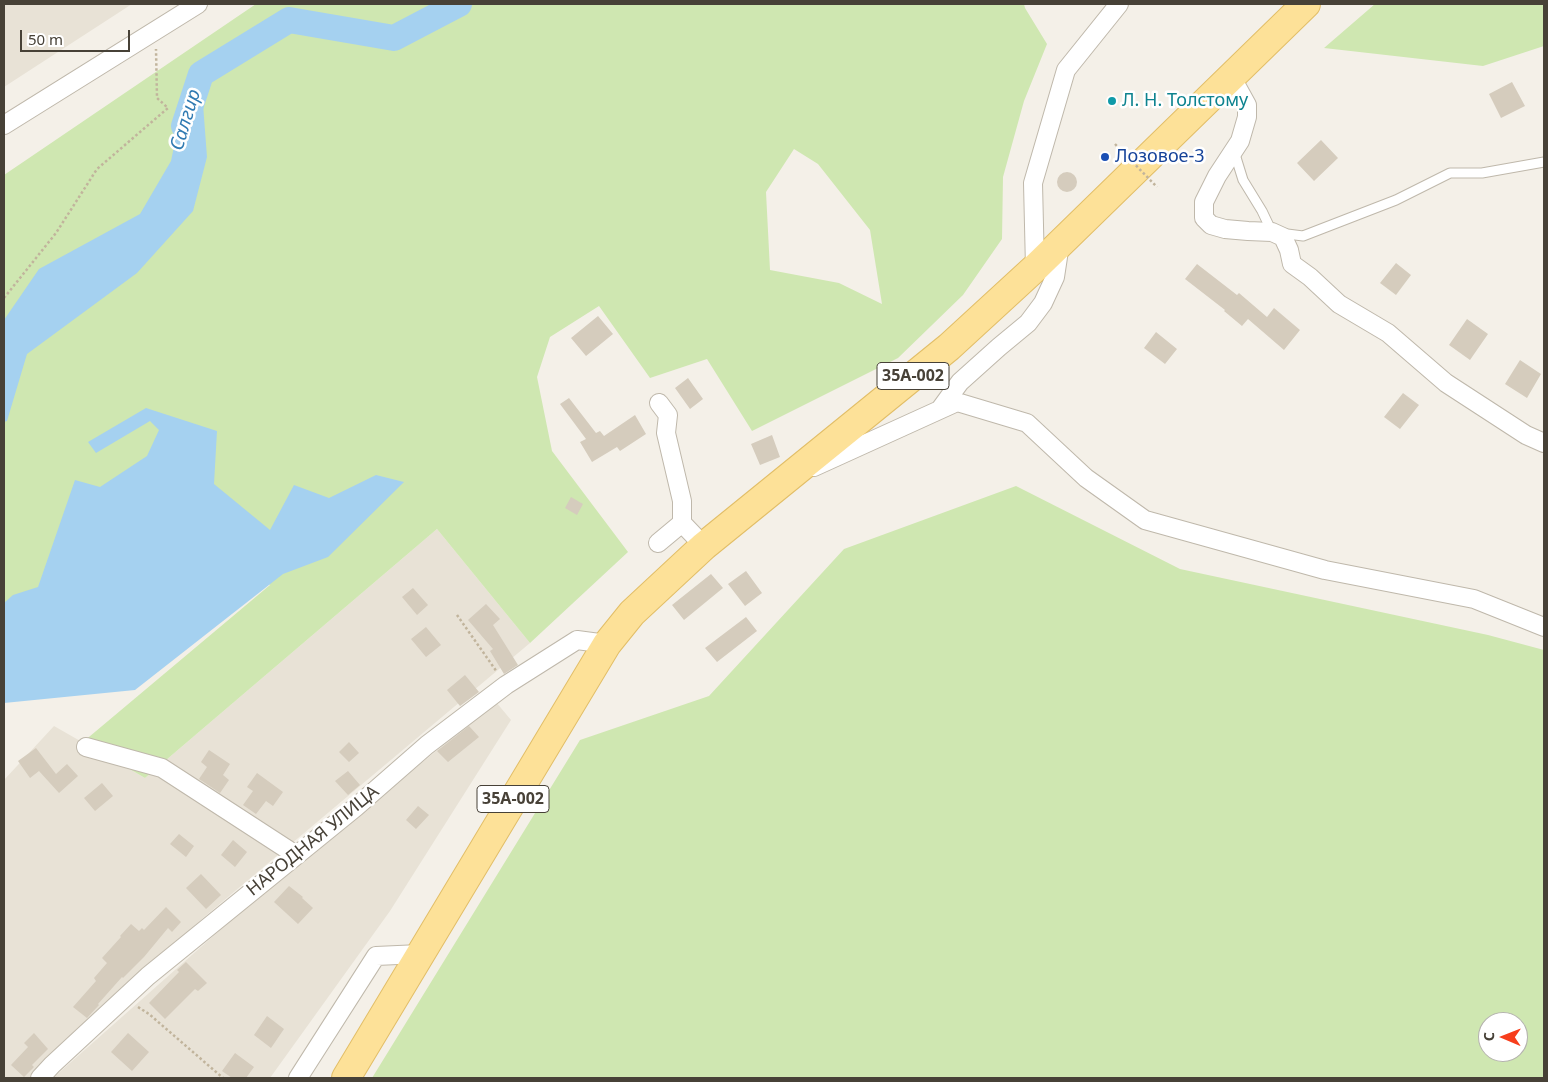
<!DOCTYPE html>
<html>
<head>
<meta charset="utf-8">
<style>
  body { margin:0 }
  #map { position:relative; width:1548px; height:1082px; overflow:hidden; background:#f4f0e8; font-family:"Noto Sans",sans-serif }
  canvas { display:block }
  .frame { position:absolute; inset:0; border:5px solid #474137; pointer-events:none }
  .north { position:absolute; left:1478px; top:1012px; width:50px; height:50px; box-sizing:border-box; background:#fff; border:1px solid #b5b3af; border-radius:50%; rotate:271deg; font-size:14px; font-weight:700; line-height:20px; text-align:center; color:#474137 }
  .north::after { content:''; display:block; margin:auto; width:18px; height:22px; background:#f73e1c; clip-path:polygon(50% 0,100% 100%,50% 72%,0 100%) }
  .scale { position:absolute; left:20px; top:30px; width:110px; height:22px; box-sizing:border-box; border:2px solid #474137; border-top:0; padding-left:6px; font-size:15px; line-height:18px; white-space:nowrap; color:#474137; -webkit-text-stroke:4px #fff; paint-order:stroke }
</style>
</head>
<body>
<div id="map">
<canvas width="1548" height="1082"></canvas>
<div class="frame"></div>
<div class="north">С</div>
<div class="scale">50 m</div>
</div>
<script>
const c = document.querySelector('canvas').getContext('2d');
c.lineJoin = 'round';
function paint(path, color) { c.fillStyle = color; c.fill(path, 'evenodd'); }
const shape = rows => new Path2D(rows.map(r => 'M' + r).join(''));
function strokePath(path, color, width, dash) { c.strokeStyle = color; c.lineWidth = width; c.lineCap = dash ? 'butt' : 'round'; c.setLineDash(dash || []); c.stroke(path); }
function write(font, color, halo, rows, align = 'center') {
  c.font = font + ' "Noto Sans",sans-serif'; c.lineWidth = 5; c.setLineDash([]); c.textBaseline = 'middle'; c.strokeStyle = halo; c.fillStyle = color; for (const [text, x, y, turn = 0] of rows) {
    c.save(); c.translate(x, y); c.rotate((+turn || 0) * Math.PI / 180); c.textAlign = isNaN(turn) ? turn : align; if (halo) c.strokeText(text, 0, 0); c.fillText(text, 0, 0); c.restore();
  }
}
paint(shape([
  [4,4,132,4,4,87],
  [437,529,530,643,203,918,47,1060,30,1078,4,1078,4,780,54,726,145,778],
  [496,702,511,720,390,911,270,1078,53,1078,254,900]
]), '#e8e2d6');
paint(shape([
  [256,4,1024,4,1025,8,1047,44,1024,101,1003,177,1002,239,963,295,898,358,752,431,707,359,650,378,599,306,550,337,537,377,552,451,628,552,530,643,437,529,145,778,83,742,270,585,192,513,4,633,4,175],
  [794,149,818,164,870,230,882,304,839,283,770,270,766,192],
  [1375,4,1544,4,1544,46,1483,66,1324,48],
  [1016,486,1180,569,1488,635,1544,650,1544,1078,372,1078,580,740,709,696,844,549],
  [1488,1022,1518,1022,1518,1052,1488,1052]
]), '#cfe7b1');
paint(shape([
  [202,91,207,157,193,211,137,273,27,354,7,421,4,422,4,320,39,269,140,214,171,161,185,93],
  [146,408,217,431,214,484,270,530,294,485,329,498,376,475,404,482,328,557,283,574,135,690,4,703,4,603,13,595,38,587,75,480,100,487,147,456,159,430,150,421,96,453,88,442]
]), '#a5d1f0');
strokePath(shape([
  [184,126,201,74,289,20,394,38,459,4]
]), '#a5d1f0', 26);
paint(shape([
  [1512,82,1525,106,1501,118,1489,94],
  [1321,140,1338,158,1314,181,1297,163],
  '1057 182a10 10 0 1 1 20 0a10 10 0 1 1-20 0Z',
  [1396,263,1411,275,1396,295,1380,283],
  [1197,264,1237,295,1239,293,1267,317,1274,308,1300,330,1284,350,1248,319,1242,326,1224,311,1225,310,1185,279],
  [598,316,613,334,586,356,571,338],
  [1467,319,1488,334,1470,360,1449,345],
  [1156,332,1177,349,1165,364,1144,348],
  [1520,360,1541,374,1527,398,1505,384],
  [688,378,703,399,690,409,675,388],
  [1403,393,1419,405,1400,429,1384,417],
  [569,398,596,433,600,431,604,436,635,415,646,434,620,451,617,447,592,462,580,442,586,439,560,404],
  [772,435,780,457,760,465,751,444],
  [571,497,583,504,577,515,565,508],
  [746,571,762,593,745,606,728,584],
  [711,574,723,588,684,620,672,605],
  [413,588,428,605,417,615,402,597],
  [486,604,500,619,493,625,518,665,504,674,490,651,493,649,468,620],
  [746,617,757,631,717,662,705,648],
  [426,627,441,645,426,657,411,639],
  [465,675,479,692,460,706,447,690],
  [469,726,479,737,448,762,437,751],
  [349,742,359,753,349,762,339,752],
  [36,748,56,774,67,764,78,776,59,793,39,771,30,778,18,761],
  [209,750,230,764,223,775,229,780,220,793,199,779,207,767,201,762],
  [348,771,360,785,348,795,335,781],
  [257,773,283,792,273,806,266,801,256,814,243,805,253,791,247,787],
  [102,783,113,796,95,811,84,798],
  [418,806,429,815,416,829,406,820],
  [179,834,194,846,186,857,170,844],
  [233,840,247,852,235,867,221,855],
  [201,874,221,895,206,909,186,888],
  [289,886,303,897,302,898,313,908,298,924,274,902],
  [166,907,181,922,172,932,168,928,144,957,123,978,122,977,98,1004,99,1005,87,1018,73,1007,96,981,94,978,107,963,102,958,121,937,120,936,131,924,139,931,142,928,144,930],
  [186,962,207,983,198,991,195,989,165,1019,149,1003,179,972,177,970],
  [267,1016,284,1029,271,1048,254,1035],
  [34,1033,48,1049,32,1065,34,1067,24,1077,11,1065,28,1047,24,1043],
  [128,1033,149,1052,132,1071,111,1052],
  [235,1053,254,1067,246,1078,232,1078,222,1071]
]), '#d5ccbd');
const lane = shape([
  [1234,151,1243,180,1262,211,1272,232,1303,236,1396,200,1450,173,1482,173,1544,162]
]);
const street = shape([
  [1231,76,1247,105,1247,117,1240,141,1217,176,1204,202,1204,218,1211,225,1225,229,1248,231,1272,232,1283,237,1289,250,1292,264,1310,277,1339,304,1388,333,1446,383,1526,435,1544,443],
  [4,125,198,4],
  [1035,268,1033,183,1066,70,1119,4],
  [659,403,668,415,666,433,682,501,682,523,704,546],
  [941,408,960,382,999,347,1028,323,1043,303,1055,277,1060,244],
  [814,467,957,402,1027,423,1086,478,1145,520,1325,570,1474,599,1544,627],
  [658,543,682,523],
  [86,747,162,768,296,855],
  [40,1078,52,1065,148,976,356,807,427,745,506,685,577,640,607,644],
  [298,1078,376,956,420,954]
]);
const primary = shape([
  [346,1078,607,644,632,613,704,546,949,347,1035,268,1306,4]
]);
strokePath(lane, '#bfb8ab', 11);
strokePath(street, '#bfb8ab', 20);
strokePath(primary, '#e2be67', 30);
strokePath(shape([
  [4,298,56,233,97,169,168,108,157,98,156,49],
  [457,615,497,672],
  [138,1007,149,1014,223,1078]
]), '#c1b49c', 2.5, [2.5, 2.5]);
strokePath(lane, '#fff', 9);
strokePath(street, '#fff', 18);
strokePath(primary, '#fde198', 28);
strokePath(shape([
  [1115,144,1157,187]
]), '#c1b49c', 2.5, [2.5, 2.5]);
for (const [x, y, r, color] of [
  [1112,101,5,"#0f9aa8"],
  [1105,157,5,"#1a4fb4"]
]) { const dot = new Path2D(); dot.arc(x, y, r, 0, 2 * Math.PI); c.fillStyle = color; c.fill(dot); strokePath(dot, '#fff', 2); }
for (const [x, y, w] of [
  [913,376,72],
  [513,799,72]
]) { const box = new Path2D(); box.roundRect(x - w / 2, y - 13.5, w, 27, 4); c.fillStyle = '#fff'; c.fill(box); strokePath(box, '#474137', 1); }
write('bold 16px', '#474137', null, [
  ["35А-002",913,376],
  ["35А-002",513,799]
]);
write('18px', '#0d838f', '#fff', [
  ["Л. Н. Толстому",1122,101]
], 'left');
write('18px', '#164399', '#fff', [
  ["Лозовое-3",1115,157]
], 'left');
write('18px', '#474137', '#fff', [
  ["НАРОДНАЯ УЛИЦА",313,841,-39]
]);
write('italic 19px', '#317bb2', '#fff', [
  ["Салгир",186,120,-73]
]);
</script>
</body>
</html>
